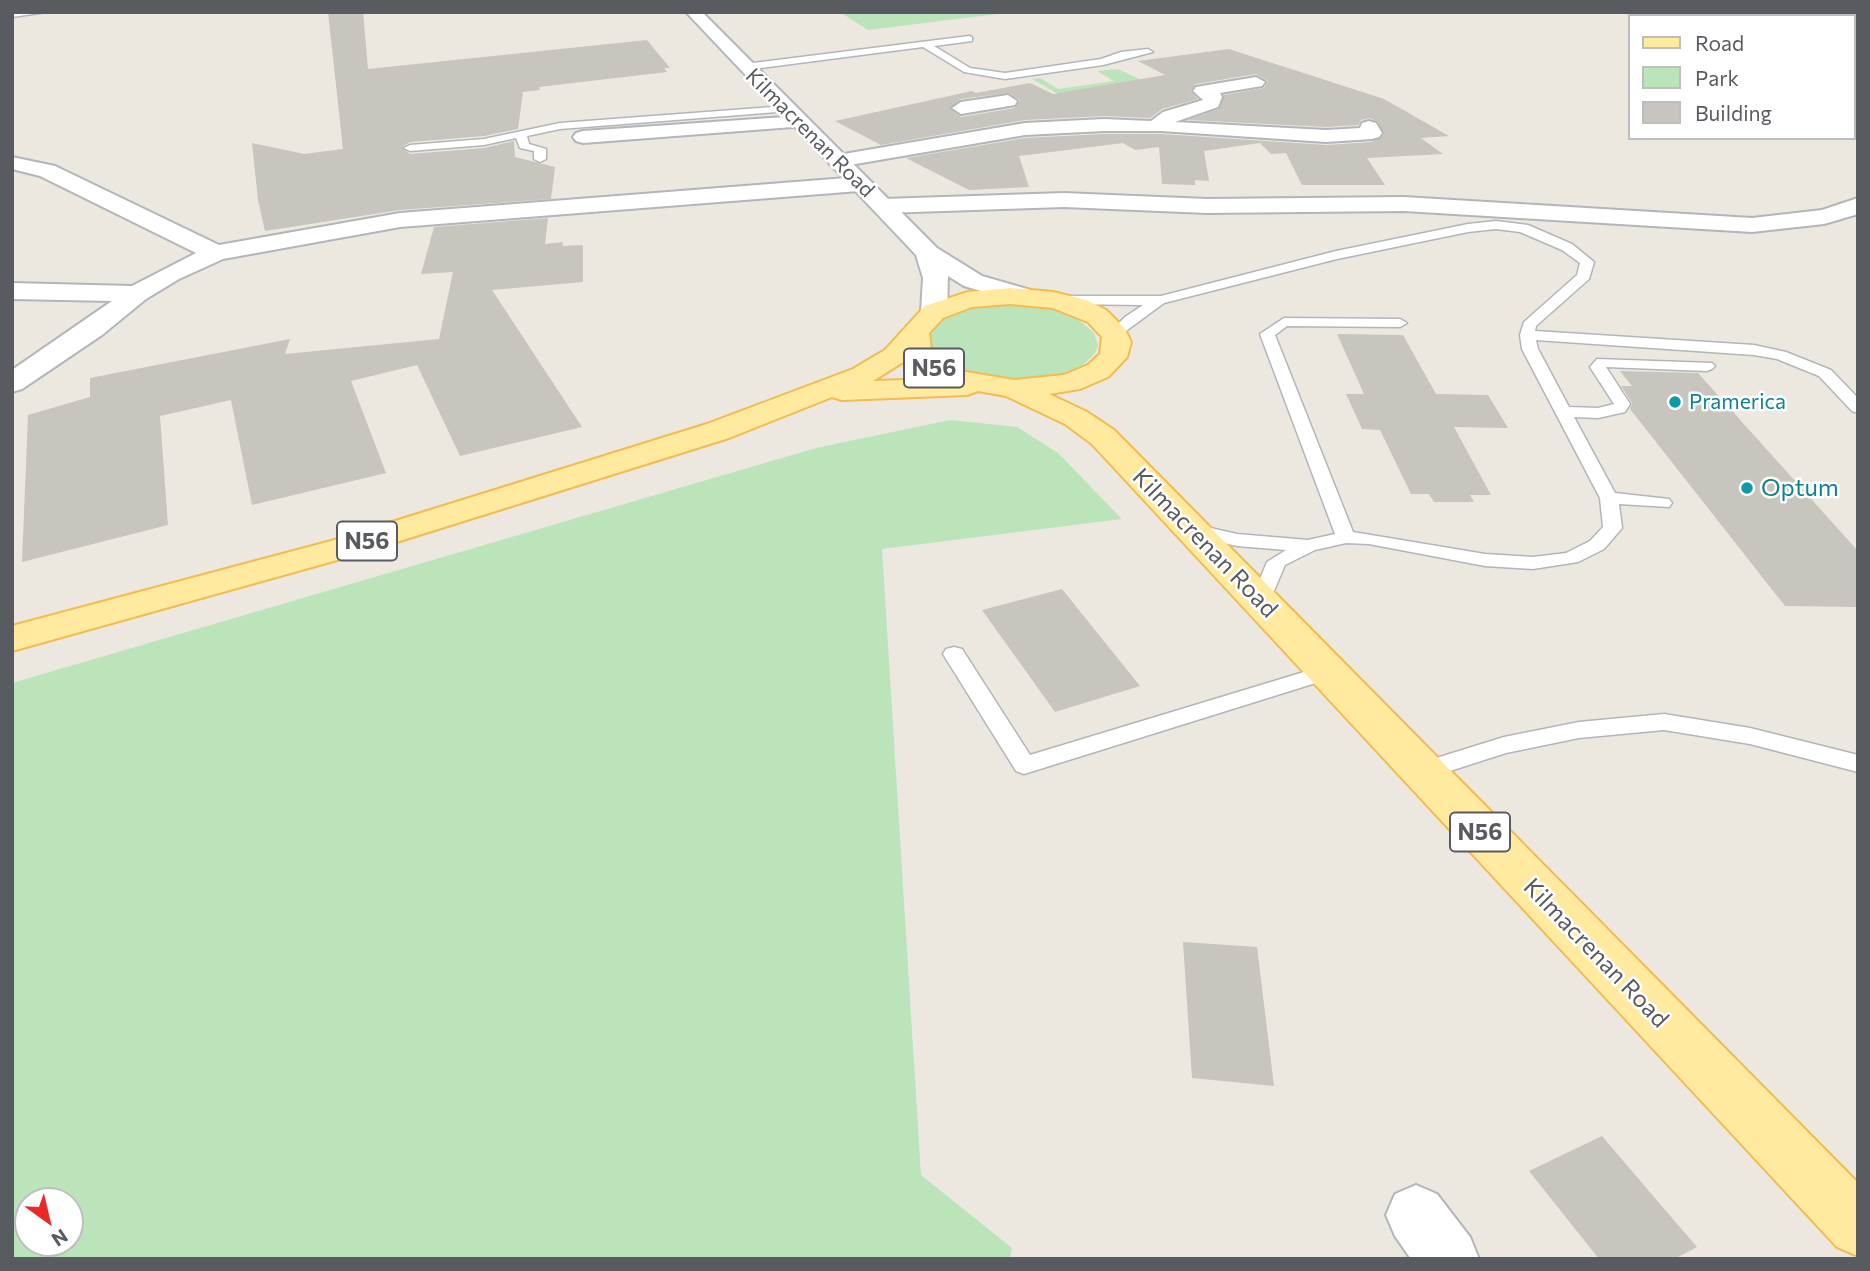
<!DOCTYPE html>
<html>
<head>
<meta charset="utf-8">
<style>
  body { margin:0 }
  #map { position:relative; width:1870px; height:1271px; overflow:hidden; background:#ece8df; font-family:Commissioner,sans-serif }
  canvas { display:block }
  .frame { position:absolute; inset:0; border:14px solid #585c60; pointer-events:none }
  .legend { position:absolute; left:1628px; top:14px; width:228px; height:126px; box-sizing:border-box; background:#fff; border:2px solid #bcbebf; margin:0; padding:9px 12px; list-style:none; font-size:21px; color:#585c60 }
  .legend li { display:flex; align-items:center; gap:14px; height:35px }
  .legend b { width:35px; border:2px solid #bcbebf }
  .north { position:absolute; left:14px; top:1187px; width:70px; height:70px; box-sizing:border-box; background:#fff; border:2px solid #bcbebf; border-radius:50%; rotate:146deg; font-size:19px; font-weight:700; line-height:28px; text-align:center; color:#585c60 }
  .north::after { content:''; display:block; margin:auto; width:24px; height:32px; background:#eb2825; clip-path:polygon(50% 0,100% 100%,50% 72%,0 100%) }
</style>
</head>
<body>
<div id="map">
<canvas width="1870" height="1271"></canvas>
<div class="frame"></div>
<ul class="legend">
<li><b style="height:9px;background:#ffeaa0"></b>Road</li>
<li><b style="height:19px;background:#bce4ba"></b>Park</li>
<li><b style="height:19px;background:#c8c4be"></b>Building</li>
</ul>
<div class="north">N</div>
</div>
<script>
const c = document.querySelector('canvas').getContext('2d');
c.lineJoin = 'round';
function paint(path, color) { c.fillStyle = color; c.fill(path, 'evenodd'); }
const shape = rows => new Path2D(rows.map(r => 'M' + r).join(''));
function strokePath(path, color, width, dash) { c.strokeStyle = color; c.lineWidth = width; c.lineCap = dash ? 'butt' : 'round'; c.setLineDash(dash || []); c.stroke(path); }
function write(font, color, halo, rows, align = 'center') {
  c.font = font + ' Commissioner,sans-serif'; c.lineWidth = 5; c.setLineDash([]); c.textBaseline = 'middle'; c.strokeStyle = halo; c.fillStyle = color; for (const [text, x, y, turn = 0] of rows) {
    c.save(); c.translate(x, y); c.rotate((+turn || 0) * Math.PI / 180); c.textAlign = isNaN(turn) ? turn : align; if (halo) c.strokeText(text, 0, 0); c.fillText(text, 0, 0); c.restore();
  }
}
paint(shape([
  [840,12,1014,12,868,30],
  [1118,69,1150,84,1067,99,1032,79,1040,78,1058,89,1114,81,1097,71],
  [1002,303,1041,306,1076,317,1094,333,1098,346,1095,353,1084,364,1074,370,1047,378,1020,380,967,373,947,364,934,353,930,334,939,322,965,309],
  [950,420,1017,427,1058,453,1122,519,882,549,921,1175,1012,1248,1010,1259,12,1259,12,683,816,448],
  [70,1201,70,1243,28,1243,28,1201]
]), '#bce4ba');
paint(shape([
  [328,12,363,12,368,69,647,40,670,68,664,68,667,72,539,87,540,90,523,92,518,129,484,136,410,142,402,147,410,154,484,148,514,141,515,157,555,167,551,199,400,210,265,231,258,200,252,143,304,154,343,149],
  [1229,49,1384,99,1449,136,1421,138,1443,154,1367,158,1385,185,1302,185,1286,153,1271,154,1260,143,1204,151,1209,181,1195,180,1195,185,1162,184,1159,147,1135,150,1123,143,1019,156,1029,187,969,190,906,158,1025,138,1104,134,1161,134,1326,145,1372,142,1384,135,1378,122,1370,118,1361,120,1358,125,1326,127,1188,120,1219,109,1224,95,1264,88,1268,81,1256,74,1196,84,1190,91,1198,99,1162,109,1150,118,1104,116,1025,120,881,145,835,121,972,91,976,93,1030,83,1053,94,1165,75,1138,61],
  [1009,93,1020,100,1015,108,961,117,950,109,961,99],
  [548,218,545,244,563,242,562,246,583,245,583,282,492,290,582,427,460,456,417,365,351,381,386,473,252,505,231,400,160,416,168,525,22,562,28,415,90,397,90,378,290,339,285,354,439,339,453,272,421,274,434,227],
  [1337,334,1403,335,1436,394,1488,395,1508,428,1454,427,1491,495,1470,495,1474,502,1434,502,1429,494,1411,494,1380,430,1362,429,1346,394,1364,394],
  [1620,371,1698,373,1858,551,1858,607,1785,606,1630,409,1632,403,1621,386,1632,386],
  [1062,589,1140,686,1055,712,982,610],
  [1183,942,1257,947,1274,1086,1192,1078],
  [1602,1136,1648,1190,1697,1247,1674,1259,1599,1259,1529,1171]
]), '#c8c4be');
const service = shape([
  [12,12,47,12,12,17,12,12],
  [969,36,972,37,972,41,934,46,970,68,1005,73,1101,59,1121,52,1148,49,1153,52,1103,65,1005,79,964,72,923,47,745,70,740,67,745,64,969,36],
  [786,106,791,109,790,111,560,129,527,136,529,144,546,149,546,159,540,162,534,159,534,151,520,148,516,138,484,145,410,151,404,148,410,145,484,139,560,123,786,106],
  [1496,221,1528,225,1572,244,1594,262,1589,279,1536,326,1535,331,1754,345,1786,352,1831,370,1858,398,1858,413,1852,411,1819,376,1777,359,1754,355,1536,340,1538,349,1569,407,1598,408,1614,404,1590,367,1597,359,1712,363,1715,366,1712,369,1707,371,1606,367,1630,404,1627,409,1625,412,1598,418,1574,417,1615,493,1669,499,1672,503,1669,507,1619,504,1622,528,1604,549,1578,562,1533,569,1485,566,1369,544,1346,543,1315,550,1285,565,1268,605,1254,605,1251,601,1267,562,1286,550,1237,546,1186,534,1184,530,1193,524,1237,534,1308,540,1335,534,1260,334,1284,318,1400,319,1407,323,1400,327,1287,326,1275,335,1353,532,1485,554,1533,557,1566,553,1590,541,1603,527,1600,498,1522,349,1520,335,1524,322,1577,275,1580,263,1562,250,1520,232,1496,229,1468,232,1337,259,1164,303,1115,339,1110,338,1108,335,1110,332,1125,317,1143,305,1062,304,1055,300,1062,296,1161,296,1336,251,1468,224,1496,221],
  [954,647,962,649,1030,755,1327,665,1335,667,1338,672,1335,677,1024,774,1016,771,943,654,946,649,954,647],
  [1664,714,1750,728,1858,755,1858,772,1750,744,1664,730,1579,738,1506,753,1422,780,1414,777,1410,771,1414,765,1504,737,1579,722,1664,714]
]);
const minor = shape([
  [1256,77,1265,82,1262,86,1220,93,1222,97,1218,107,1175,122,1326,130,1360,128,1362,123,1369,121,1376,123,1382,133,1379,137,1372,139,1326,142,1161,131,1104,131,1025,135,838,167,831,165,828,161,831,157,838,155,1025,123,1104,119,1151,121,1163,112,1203,100,1193,91,1196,87,1256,77],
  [1008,95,1017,101,1015,105,961,114,952,108,961,102,1008,95],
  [799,116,806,118,809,122,806,126,583,143,576,141,573,137,576,133,583,131,799,116],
  [12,157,55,166,219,245,400,213,859,177,867,179,870,184,867,189,859,191,400,227,223,259,179,279,146,299,102,335,22,389,12,392,12,370,112,301,12,299,12,283,132,286,196,253,40,176,12,169,12,157],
  [1064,193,1207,199,1404,197,1752,218,1822,210,1858,198,1858,214,1824,224,1752,232,1404,211,1207,213,1064,207,883,213,875,211,872,206,875,201,883,199,1064,193],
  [1416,1185,1437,1194,1470,1237,1479,1259,1411,1259,1395,1236,1386,1215,1395,1194,1416,1185]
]);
const secondary = shape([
  [686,12,702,12,937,248,982,276,1034,291,1038,296,1034,301,1025,304,964,286,948,276,947,312,943,318,934,320,925,318,921,312,923,278,916,255,686,12]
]);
const primary = shape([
  [1010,288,1053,292,1086,300,1106,310,1125,329,1131,342,1127,357,1108,377,1080,389,1049,394,1087,412,1114,430,1858,1183,1858,1256,1837,1247,1092,444,1065,424,1006,396,978,391,967,395,842,400,832,397,729,438,355,555,12,651,12,626,331,541,707,424,853,369,885,350,925,306,968,292,1010,288],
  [1010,304,1053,308,1088,322,1102,337,1100,354,1088,365,1064,375,1014,380,966,372,938,358,931,349,929,333,943,318,972,307,1010,304],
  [908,359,918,370,935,379,873,381,908,359]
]);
strokePath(service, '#b2b6ba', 3);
strokePath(minor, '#b2b6ba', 4);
strokePath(secondary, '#b3b7bc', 4);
strokePath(primary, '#f3bb50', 4);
paint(service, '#fff');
paint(minor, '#fff');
paint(secondary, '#fff');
paint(primary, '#ffeaa0');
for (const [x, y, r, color] of [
  [1675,402,7,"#0f9aa8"],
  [1747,488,7,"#0f9aa8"]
]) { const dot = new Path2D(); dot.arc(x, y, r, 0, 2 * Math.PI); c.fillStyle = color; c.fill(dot); strokePath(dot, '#fff', 2.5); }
write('21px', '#585c60', '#fff', [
  ["Kilmacrenan Road",810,133,45]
]);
write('21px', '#0d838f', '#fff', [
  ["Pramerica",1689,402]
], 'left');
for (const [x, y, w] of [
  [934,368,60],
  [367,541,60],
  [1480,832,60]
]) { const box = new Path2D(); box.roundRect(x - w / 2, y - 19.5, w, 39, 5); c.fillStyle = '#fff'; c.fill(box); strokePath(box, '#585c60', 2); }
write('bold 23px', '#585c60', null, [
  ["N56",934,368],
  ["N56",367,541],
  ["N56",1480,832]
]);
write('24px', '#0d838f', '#fff', [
  ["Optum",1761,488]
], 'left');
write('24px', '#585c60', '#fff', [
  ["Kilmacrenan Road",1205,543,46],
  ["Kilmacrenan Road",1596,953,46]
]);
</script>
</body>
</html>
